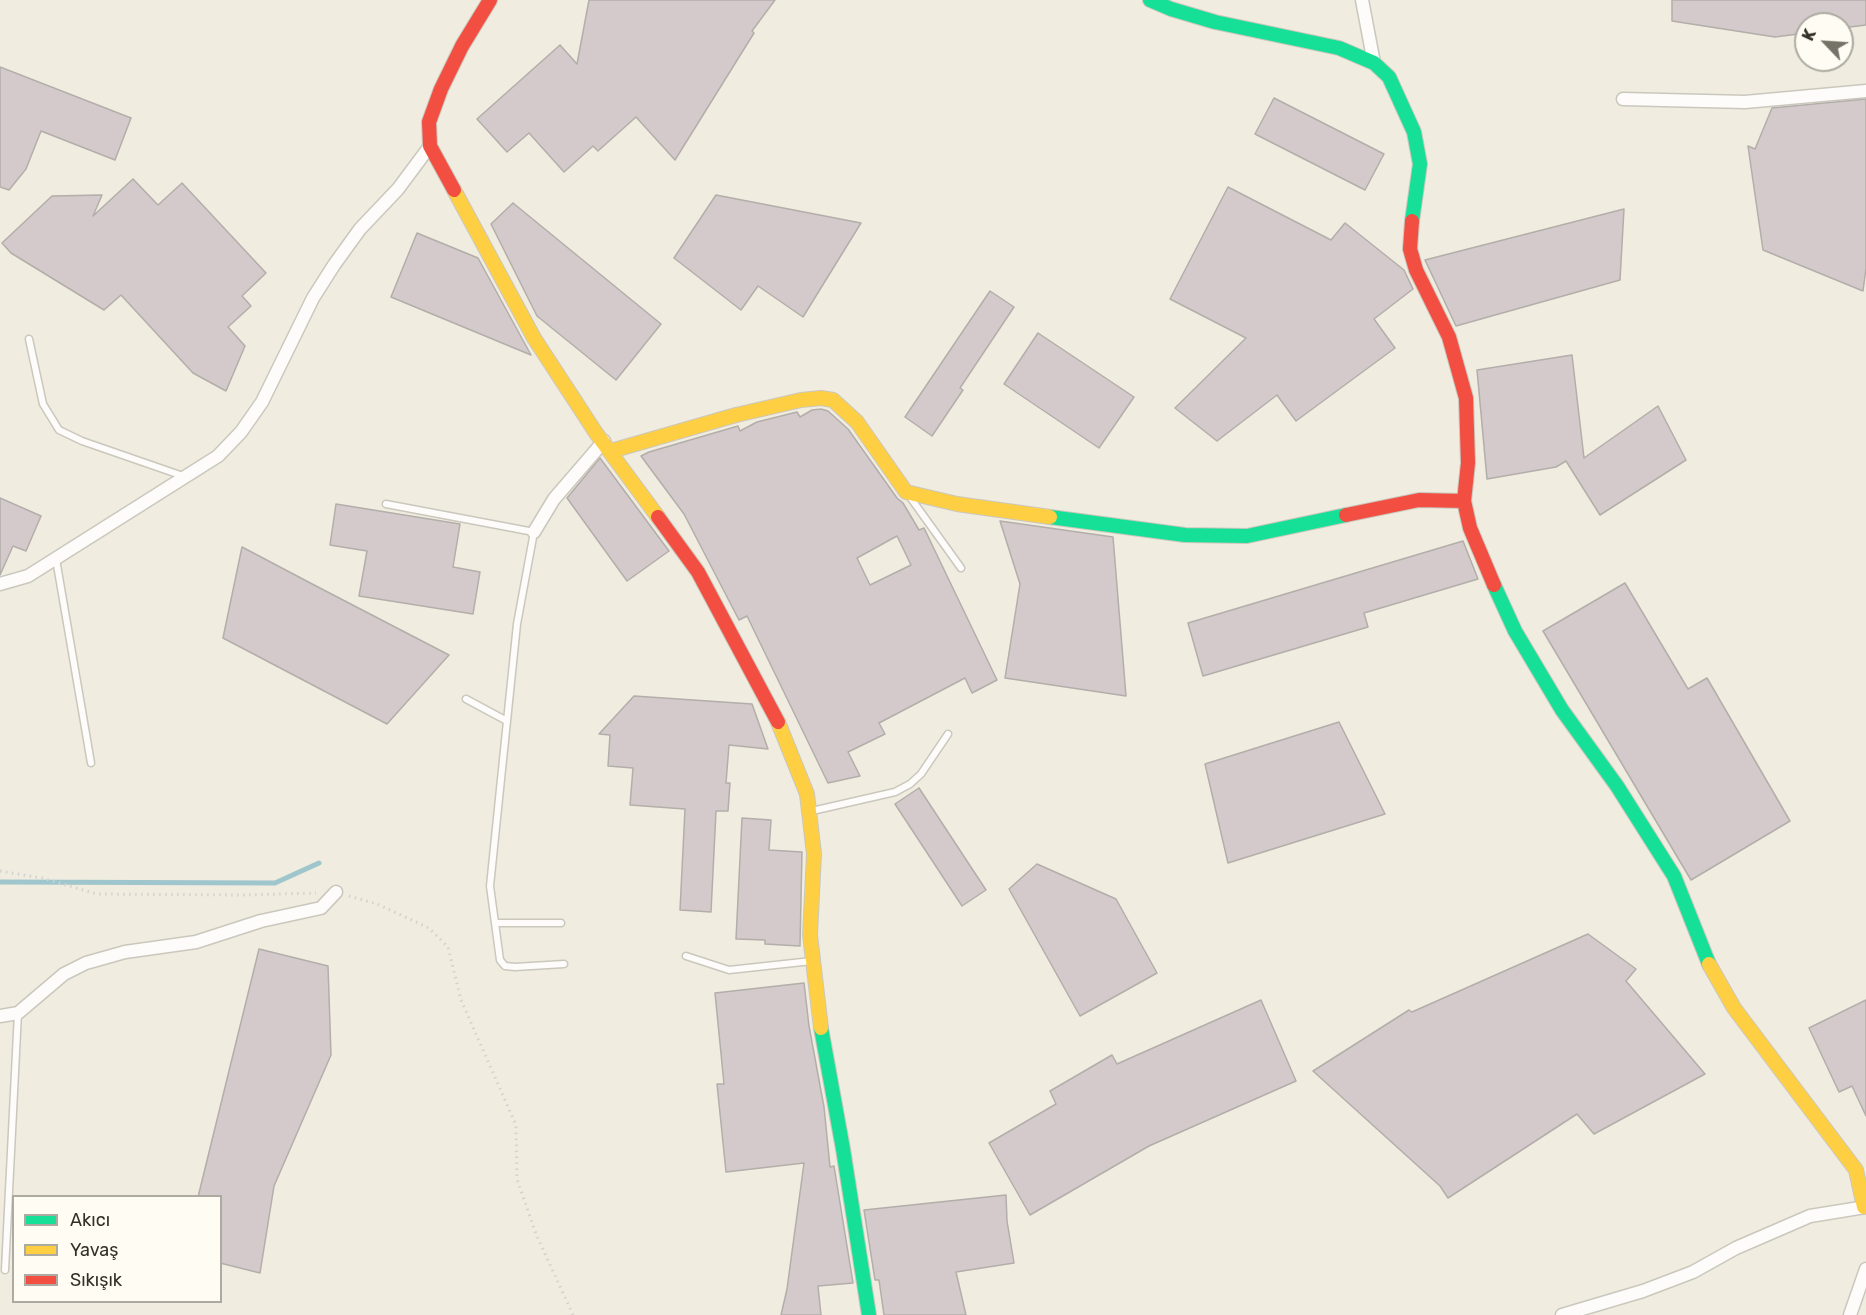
<!DOCTYPE html>
<html>
<head>
<meta charset="utf-8">
<style>
  body { margin:0 }
  #map { position:relative; width:1866px; height:1315px; overflow:hidden; background:#f0ecdf; font-family:Rubik,sans-serif }
  canvas { display:block }
  .legend { position:absolute; left:12px; top:1195px; width:210px; height:108px; box-sizing:border-box; background:#fffcf3; border:2px solid #adaaa2; margin:0; padding:8px 10px; list-style:none; font-size:18px; color:#333028 }
  .legend li { display:flex; align-items:center; gap:12px; height:30px }
  .legend b { width:30px; border:2px solid #adaaa2 }
  .north { position:absolute; left:1794px; top:12px; width:60px; height:60px; box-sizing:border-box; background:#fffcf3; border:2px solid #adaaa2; border-radius:50%; rotate:295deg; font-size:16px; font-weight:700; line-height:24px; text-align:center; color:#333028 }
  .north::after { content:''; display:block; margin:auto; width:21px; height:27px; background:#757268; clip-path:polygon(50% 0,100% 100%,50% 72%,0 100%) }
</style>
</head>
<body>
<div id="map">
<canvas width="1866" height="1315"></canvas>
<ul class="legend">
<li><b style="height:8px;background:#16e098"></b>Akıcı</li>
<li><b style="height:8px;background:#ffcf43"></b>Yavaş</li>
<li><b style="height:8px;background:#f24e42"></b>Sıkışık</li>
</ul>
<div class="north">K</div>
</div>
<script>
const c = document.querySelector('canvas').getContext('2d');
c.lineJoin = 'round';
const shape = rows => new Path2D(rows.map(r => 'M' + r).join(''));
function strokePath(path, color, width, dash) { c.strokeStyle = color; c.lineWidth = width; c.lineCap = dash ? 'butt' : 'round'; c.setLineDash(dash || []); c.stroke(path); }
function paint(path, color) { c.fillStyle = color; c.fill(path, 'evenodd'); }
strokePath(shape([
  [0,882,275,883,319,863]
]), '#9fc6cc', 5);
const building = shape([
  [589,0,775,0,752,31,754,33,675,160,636,117,598,151,593,146,564,172,529,133,507,152,477,119,560,45,577,64,589,0],
  [1672,0,1866,0,1866,25,1842,28,1842,24,1806,24,1806,33,1775,37,1672,21,1672,0],
  [0,67,131,118,115,160,41,131,26,169,9,190,0,187,0,67],
  [1274,98,1384,154,1365,190,1255,134,1274,98],
  [1866,99,1866,268,1863,291,1763,250,1748,146,1755,149,1772,108,1866,99],
  [133,179,158,205,182,183,266,273,242,296,251,306,228,327,245,346,226,391,193,373,121,295,104,310,11,253,2,243,52,196,102,195,93,216,133,179],
  [1228,187,1331,240,1345,223,1404,270,1413,289,1374,319,1395,348,1296,421,1277,395,1217,441,1175,408,1246,338,1170,299,1228,187],
  [716,195,861,223,803,317,758,286,741,310,674,258,716,195],
  [513,203,661,324,616,380,537,316,491,224,513,203],
  [1624,209,1620,280,1456,326,1425,260,1624,209],
  [417,233,478,258,531,355,391,297,417,233],
  [990,291,1014,307,960,388,963,390,932,436,905,417,990,291],
  [1038,333,1134,397,1099,448,1004,384,1038,333],
  [1572,355,1584,458,1658,406,1686,460,1600,515,1566,461,1556,467,1487,479,1477,370,1572,355],
  [821,409,828,411,848,429,897,498,903,503,919,530,924,528,997,680,972,693,965,678,879,723,885,734,848,752,860,776,828,783,747,616,739,620,684,514,641,456,649,452,738,426,740,431,757,422,797,412,800,417,812,410,821,409],
  [897,536,911,565,870,585,857,558,897,536],
  [600,458,669,551,627,581,567,498,600,458],
  [0,498,41,516,26,551,13,546,0,575,0,498],
  [336,504,460,524,453,567,480,572,473,614,359,596,367,551,330,545,336,504],
  [1000,521,1113,537,1126,696,1005,678,1020,584,1000,521],
  [1463,541,1478,579,1364,613,1368,627,1203,676,1188,623,1463,541],
  [242,547,316,586,449,655,387,724,223,638,242,547],
  [1625,583,1688,689,1707,678,1790,821,1691,880,1543,631,1625,583],
  [634,696,752,704,768,749,729,745,726,783,730,783,728,811,716,811,711,912,680,910,685,809,630,805,633,768,608,766,610,735,599,734,634,696],
  [1339,722,1385,814,1228,863,1205,764,1339,722],
  [919,788,986,890,962,906,895,804,919,788],
  [742,818,771,820,769,850,802,852,800,946,765,944,765,940,736,939,742,818],
  [1037,864,1116,899,1157,973,1080,1016,1009,889,1037,864],
  [1588,934,1636,969,1626,981,1705,1074,1594,1134,1577,1114,1448,1198,1440,1186,1313,1071,1409,1010,1412,1012,1588,934],
  [259,949,328,966,331,1055,274,1186,260,1273,220,1263,220,1197,198,1197,259,949],
  [804,983,809,1026,824,1107,830,1167,834,1166,853,1283,818,1286,821,1315,781,1315,787,1289,804,1163,726,1172,717,1084,724,1084,715,993,804,983],
  [1261,1000,1296,1081,1149,1146,1030,1215,989,1143,1056,1104,1050,1091,1112,1055,1117,1064,1261,1000],
  [1866,1000,1866,1116,1852,1086,1839,1092,1809,1028,1866,1000],
  [1006,1195,1007,1221,1014,1263,956,1272,966,1315,884,1315,879,1280,875,1280,864,1210,1006,1195]
]);
paint(building, '#d4cacb');
strokePath(building, '#b2aeaa', 1.5);
const lane = shape([
  [29,339,43,404,59,430,82,441,183,476],
  [910,497,961,568],
  [386,504,534,532,517,624,490,886,500,960,505,966,515,967,564,964],
  [56,559,91,763],
  [466,699,507,721],
  [812,811,895,792,910,784,921,774,948,734],
  [495,923,561,923],
  [686,956,729,970,812,961],
  [5,1270,18,1013]
]);
const street = shape([
  [1362,0,1374,63],
  [1623,99,1745,102,1866,91],
  [534,532,554,499,604,441],
  [0,584,28,576,218,456,241,432,262,402,313,298,334,265,360,229,398,189,430,146],
  [0,1016,18,1013,64,974,86,963,125,952,196,942,261,921,321,908,336,892],
  [1562,1315,1643,1291,1693,1272,1736,1248,1810,1216,1866,1207],
  [1850,1315,1866,1269]
]);
const fast = shape([
  [1150,0,1171,9,1215,22,1339,48,1374,63,1389,77,1414,132,1420,164,1412,221],
  [1050,517,1185,535,1247,536,1346,515],
  [1494,585,1515,631,1562,710,1617,786,1674,876,1709,964],
  [821,1028,843,1149,869,1315]
]);
const slow = shape([
  [454,190,534,338,596,433,658,517],
  [611,451,736,415,801,400,821,398,833,400,857,422,906,492,957,504,1050,517],
  [778,722,807,794,814,854,810,935,821,1028],
  [1709,964,1734,1008,1856,1170,1864,1207]
]);
const jam = shape([
  [454,190,430,146,429,122,441,89,462,46,490,0],
  [1412,221,1410,249,1416,270,1449,337,1466,398,1468,463,1464,501,1470,528,1494,585],
  [1346,515,1419,500,1464,501],
  [658,517,698,572,778,722]
]);
strokePath(lane, '#cac7bd', 9);
strokePath(street, '#cac7bd', 15);
strokePath(fast, '#cac7bd', 16);
strokePath(slow, '#cac7bd', 16);
strokePath(jam, '#cac7bd', 16);
strokePath(shape([
  [0,871,42,878,97,894,245,895,316,893],
  [349,896,377,904,429,928,448,947,461,1000,516,1125,517,1179,536,1234,573,1315]
]), '#d4d2cf', 3, [1.5, 4.5]);
strokePath(lane, '#fdfcfa', 6);
strokePath(street, '#fdfcfa', 12);
strokePath(fast, '#16e098', 14);
strokePath(slow, '#ffcf43', 14);
strokePath(jam, '#f24e42', 14);
</script>
</body>
</html>
